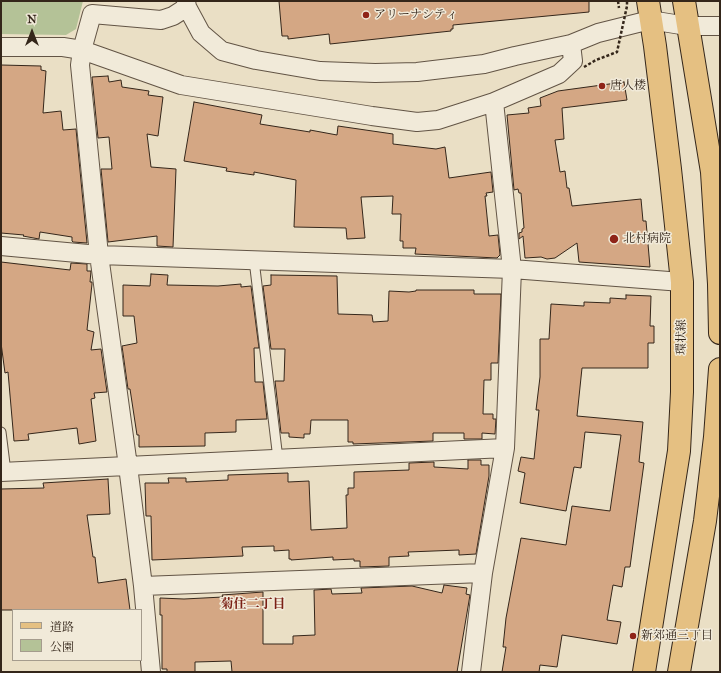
<!DOCTYPE html>
<html>
<head>
<meta charset="utf-8">
<style>
  body { margin:0 }
  #map { position:relative; width:721px; height:673px; overflow:hidden; background:#eadfc5; font-family:"IM FELL Great Primer","Noto Serif JP",serif }
  canvas { display:block }
  .frame { position:absolute; inset:0; border:2px solid #34261a; pointer-events:none }
  .legend { position:absolute; left:12px; top:609px; width:130px; height:52px; box-sizing:border-box; background:#f1ead9; border:1px solid #a59c8d; margin:0; padding:5px 7px; list-style:none; font-size:12px; color:#34261a }
  .legend li { display:flex; align-items:center; gap:8px; height:20px }
  .legend b { width:20px; border:1px solid #a59c8d }
  .north { position:absolute; left:12px; top:12px; width:40px; height:40px; -webkit-text-stroke:3px #f1ead9; paint-order:stroke; rotate:0deg; font-size:11px; font-weight:700; line-height:16px; text-align:center; color:#34261a }
  .north::after { content:''; display:block; margin:auto; width:14px; height:18px; background:#34261a; clip-path:polygon(50% 0,100% 100%,50% 72%,0 100%) }
</style>
</head>
<body>
<div id="map">
<canvas width="721" height="673"></canvas>
<div class="frame"></div>
<ul class="legend">
<li><b style="height:5px;background:#e5c082"></b>道路</li>
<li><b style="height:11px;background:#b4c297"></b>公園</li>
</ul>
<div class="north">N</div>
</div>
<script>
const c = document.querySelector('canvas').getContext('2d');
c.lineJoin = 'round';
function paint(path, color) { c.fillStyle = color; c.fill(path, 'evenodd'); }
const shape = rows => new Path2D(rows.map(r => 'M' + r).join(''));
function strokePath(path, color, width, dash) { c.strokeStyle = color; c.lineWidth = width; c.lineCap = dash ? 'butt' : 'round'; c.setLineDash(dash || []); c.stroke(path); }
function write(font, color, halo, rows, align = 'center') {
  c.font = font + ' "IM FELL Great Primer","Noto Serif JP",serif'; c.lineWidth = 3; c.setLineDash([]); c.textBaseline = 'middle'; c.strokeStyle = halo; c.fillStyle = color; for (const [text, x, y, turn = 0] of rows) {
    c.save(); c.translate(x, y); c.rotate((+turn || 0) * Math.PI / 180); c.textAlign = isNaN(turn) ? turn : align; if (halo) c.strokeText(text, 0, 0); c.fillText(text, 0, 0); c.restore();
  }
}
paint(shape([
  [1,1,83,1,76,29,66,35,1,34]
]), '#b4c297');
const building = shape([
  [279,1,589,1,589,12,453,25,453,29,451,29,451,31,330,44,329,34,288,39,288,36,282,36,279,1],
  [1,65,41,66,41,70,46,71,43,113,61,111,63,130,76,129,87,243,73,242,72,241,72,237,40,232,39,239,23,236,24,235,1,233,1,65],
  [108,76,109,82,121,80,122,87,149,91,148,95,163,97,158,136,147,134,151,167,176,169,173,247,157,246,157,236,108,242,101,169,112,169,109,137,98,138,92,77,108,76],
  [624,82,627,100,562,108,564,139,555,140,560,172,565,171,567,188,569,188,572,206,641,199,643,221,646,221,650,267,579,262,577,243,555,258,547,259,541,257,525,258,523,236,519,239,519,233,522,232,522,229,524,228,521,193,519,193,518,189,514,190,507,115,529,113,528,108,541,106,540,98,558,91,624,82],
  [194,102,262,115,260,124,310,132,310,130,337,135,338,126,393,134,393,144,436,149,445,147,449,178,491,172,493,192,486,193,487,196,485,196,489,236,498,235,500,255,497,258,415,254,416,248,403,248,403,241,400,241,401,214,392,214,393,196,361,197,365,238,347,239,346,228,294,227,296,180,254,172,254,175,226,171,227,168,184,161,194,102],
  [1,262,70,270,71,263,87,264,87,271,91,271,90,282,92,282,92,284,87,330,94,332,91,350,101,349,107,392,94,393,95,398,91,399,96,441,79,444,77,428,28,434,29,440,14,441,8,372,5,373,1,343,1,262],
  [151,274,168,275,167,285,218,286,241,284,241,287,251,286,259,348,254,348,255,382,263,382,267,419,236,420,236,432,205,433,205,446,139,447,139,435,137,435,130,389,128,389,122,346,137,343,134,316,123,316,123,285,150,286,151,274],
  [271,275,337,276,338,314,372,315,373,322,388,321,389,291,409,292,416,291,416,290,474,290,474,294,501,294,498,363,491,363,491,380,484,380,483,414,493,414,493,419,496,419,495,434,482,433,482,439,464,439,464,433,433,433,433,441,353,444,353,442,348,442,348,420,311,420,310,434,304,434,304,438,289,437,289,433,281,433,275,381,284,381,285,349,271,349,263,286,271,285,271,275],
  [626,295,651,296,650,326,654,326,654,343,648,343,648,368,582,368,577,416,643,422,639,462,644,463,630,567,625,567,622,587,613,585,607,620,621,622,617,644,562,635,557,667,540,665,539,672,502,672,506,647,503,647,506,618,521,538,566,545,572,506,610,511,621,435,585,432,581,468,574,467,566,511,520,503,525,473,518,471,521,457,534,459,539,410,536,410,540,377,540,339,549,339,551,304,584,306,584,302,610,303,610,298,626,299,626,295],
  [468,460,481,460,481,465,489,465,489,476,476,554,459,555,459,550,408,552,409,556,389,557,389,566,360,567,360,561,354,561,354,559,333,560,333,557,291,560,291,559,289,559,289,550,274,551,274,546,242,547,243,556,152,560,151,516,146,516,145,483,169,483,168,478,186,478,186,482,228,480,228,475,288,473,288,482,309,481,311,530,347,528,346,495,348,495,348,488,354,488,354,472,409,470,409,463,434,462,434,467,468,469,468,460],
  [108,479,110,514,87,515,93,557,95,557,98,583,126,579,130,610,1,610,1,489,44,488,43,483,108,479],
  [444,585,467,588,466,594,470,595,457,672,232,672,231,661,195,662,195,672,167,672,167,669,162,669,162,615,160,615,160,598,184,599,223,597,222,595,263,592,263,644,293,644,293,636,315,635,314,590,331,589,332,594,362,593,361,588,412,586,442,593,444,585]
]);
paint(building, '#d4a784');
strokePath(building, '#34261a', 1);
const lane = shape([
  [254,260,278,459],
  [1,432,6,472]
]);
const street = shape([
  [186,1,187,7,201,33,222,51,256,60,320,71,375,73,417,72,484,64,515,56,571,44,598,33,650,20,687,26,720,26],
  [1,47,63,47,82,50,181,85,372,116,417,122,438,120,494,102,512,269,682,282],
  [494,102,559,74,573,61,571,44],
  [1,246,99,255,512,269,505,448,483,573,471,672],
  [1,472,505,448],
  [143,586,483,573],
  [151,672,143,586,128,466,99,255,80,65,82,50,92,14,161,20,173,16,187,7]
]);
const primary = shape([
  [684,1,712,172,719,284,720,333],
  [644,672,679,451,682,392,682,282,670,169,655,46,648,1],
  [679,672,705,521,715,437,720,369]
]);
strokePath(lane, '#625445', 11);
strokePath(street, '#625445', 20);
strokePath(primary, '#34261a', 24);
strokePath(shape([
  [618,1,619,8]
]), '#34261a', 2.5, [3, 2]);
strokePath(lane, '#f1ead9', 9);
strokePath(street, '#f1ead9', 18);
strokePath(primary, '#e5c082', 22);
strokePath(shape([
  [584,67,596,60,617,52,627,6,627,1]
]), '#34261a', 2.5, [3, 2]);
for (const [x, y, r, color] of [
  [366,15,4,"#8f2418"],
  [602,86,4,"#8f2418"],
  [614,239,5,"#8f2418"],
  [633,636,4,"#8f2418"]
]) { const dot = new Path2D(); dot.arc(x, y, r, 0, 2 * Math.PI); c.fillStyle = color; c.fill(dot); strokePath(dot, '#f1ead9', 1.5); }
write('12px', '#34261a', '#f1ead9', [
  ["アリーナシティ",374,15],
  ["唐人楼",610,86],
  ["北村病院",623,239],
  ["新郊通三丁目",641,636]
], 'left');
write('12px', '#34261a', '#f1ead9', [
  ["環状線",682,337,-90]
]);
write('bold 13px', '#7a1f14', '#f1ead9', [
  ["菊住二丁目",253,605]
]);
</script>
</body>
</html>
